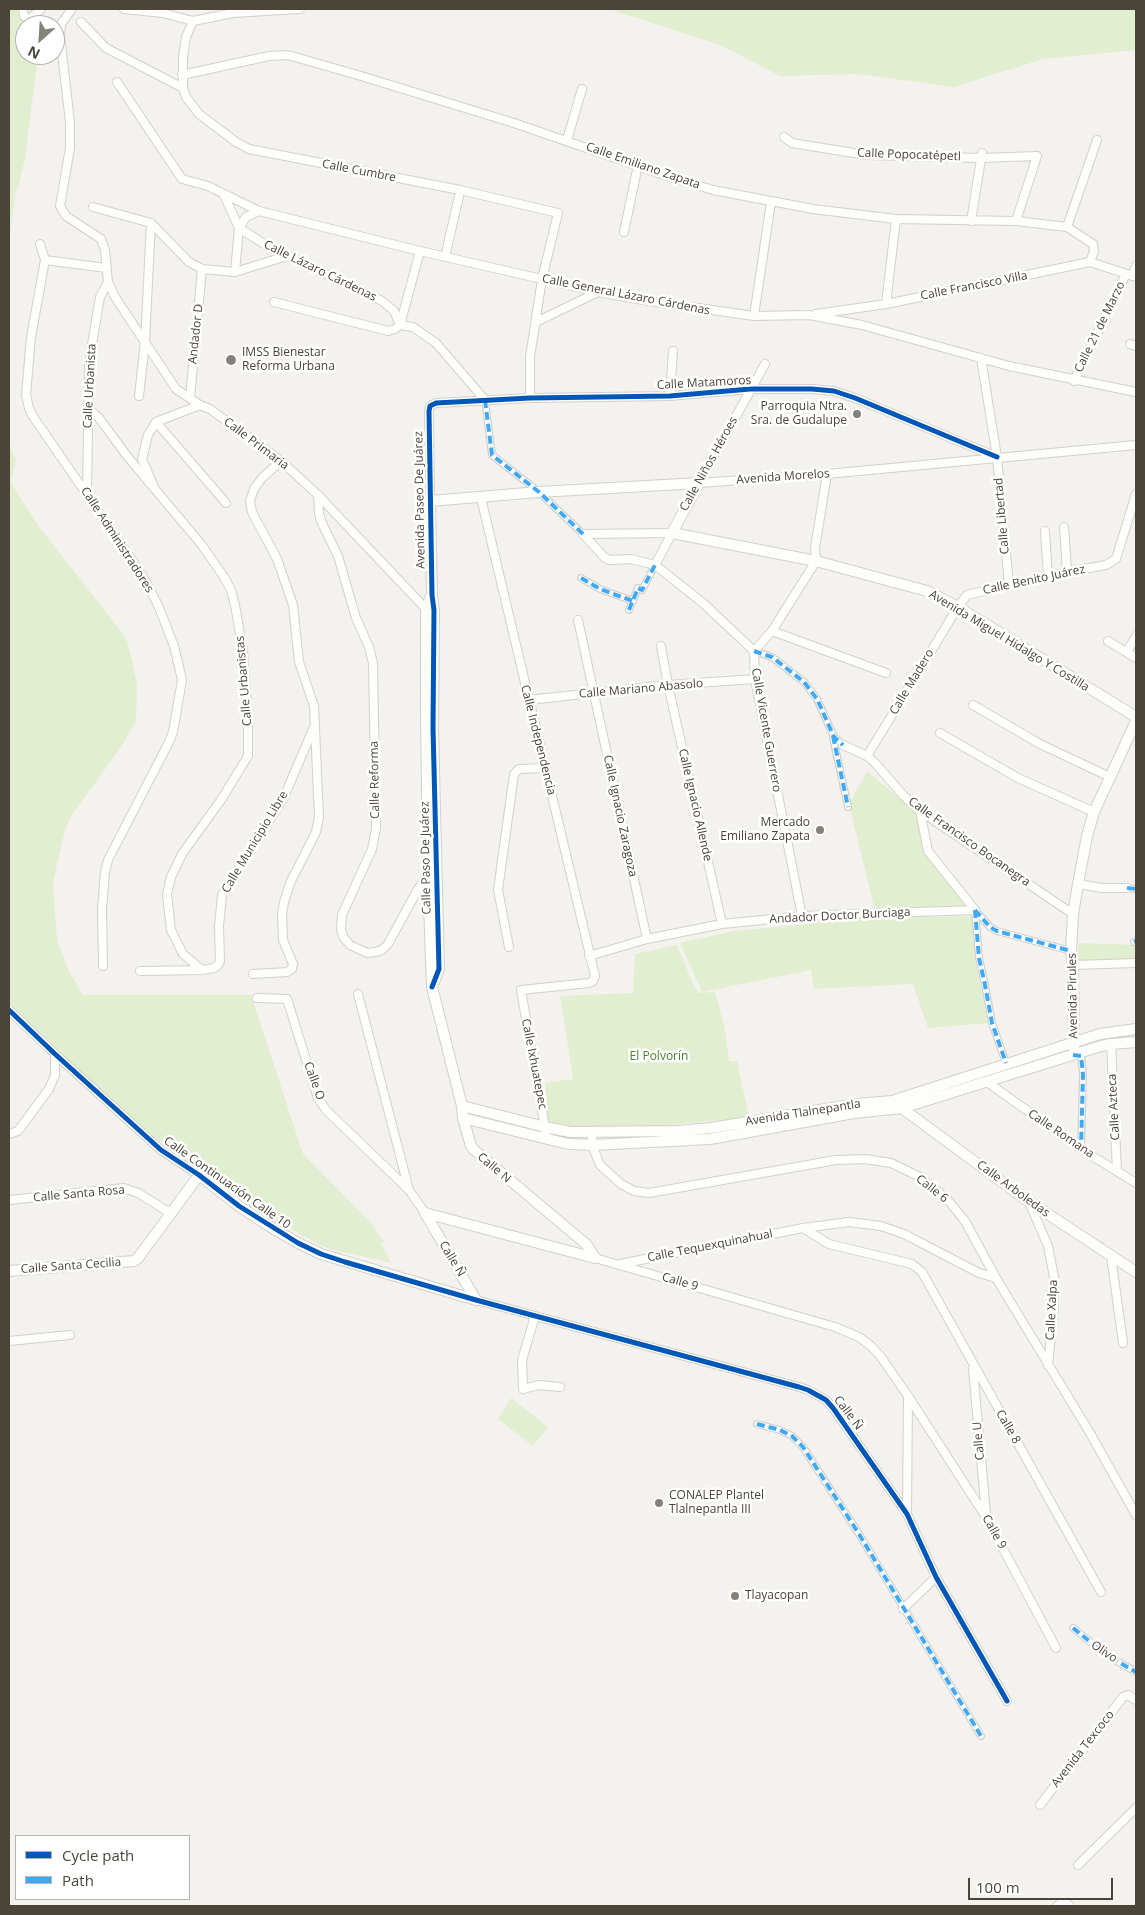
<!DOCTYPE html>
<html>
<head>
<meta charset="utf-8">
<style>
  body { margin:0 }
  #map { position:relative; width:1145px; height:1915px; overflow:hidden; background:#f4f2ee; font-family:"Open Sans",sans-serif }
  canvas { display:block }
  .frame { position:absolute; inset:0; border:10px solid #4b4439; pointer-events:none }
  .legend { position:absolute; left:15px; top:1835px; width:175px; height:65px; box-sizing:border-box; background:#fff; border:1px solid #b7b4b0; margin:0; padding:6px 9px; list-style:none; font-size:15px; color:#4b4439 }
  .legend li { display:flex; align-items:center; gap:10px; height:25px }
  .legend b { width:25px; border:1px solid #b7b4b0 }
  .north { position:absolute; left:15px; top:15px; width:50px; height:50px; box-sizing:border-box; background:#fff; border:1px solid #b7b4b0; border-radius:50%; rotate:206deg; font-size:14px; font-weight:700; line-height:20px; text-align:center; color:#4b4439 }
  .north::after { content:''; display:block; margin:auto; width:18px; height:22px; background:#868178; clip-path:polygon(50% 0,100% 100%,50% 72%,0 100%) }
  .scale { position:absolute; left:968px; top:1878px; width:145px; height:22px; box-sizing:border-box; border:2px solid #4b4439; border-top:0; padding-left:6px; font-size:15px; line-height:18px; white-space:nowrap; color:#4b4439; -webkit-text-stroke:4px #fff; paint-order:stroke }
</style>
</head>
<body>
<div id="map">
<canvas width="1145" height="1915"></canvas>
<div class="frame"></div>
<ul class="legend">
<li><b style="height:6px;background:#0057b8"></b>Cycle path</li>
<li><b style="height:6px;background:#3fa9f5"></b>Path</li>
</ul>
<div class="north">N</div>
<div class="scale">100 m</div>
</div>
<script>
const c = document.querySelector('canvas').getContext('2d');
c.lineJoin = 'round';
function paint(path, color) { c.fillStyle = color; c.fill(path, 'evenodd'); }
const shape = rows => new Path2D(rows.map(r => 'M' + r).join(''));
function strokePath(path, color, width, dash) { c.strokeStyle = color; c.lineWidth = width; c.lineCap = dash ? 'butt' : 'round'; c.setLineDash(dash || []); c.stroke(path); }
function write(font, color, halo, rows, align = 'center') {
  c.font = font + ' "Open Sans",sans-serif'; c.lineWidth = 5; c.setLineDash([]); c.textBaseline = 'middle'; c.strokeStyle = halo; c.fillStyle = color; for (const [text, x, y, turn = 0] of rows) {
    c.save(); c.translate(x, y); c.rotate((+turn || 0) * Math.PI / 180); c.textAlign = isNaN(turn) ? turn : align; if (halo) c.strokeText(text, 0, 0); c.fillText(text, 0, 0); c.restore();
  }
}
paint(shape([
  [9,9,41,9,39,25,25,25,25,55,38,55,25,158,18,189,16,189,9,240],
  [609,9,1136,9,1136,50,1043,59,954,87,858,74,780,76,720,45],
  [9,444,16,460,11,480,14,488,40,528,124,635,128,644,137,683,136,721,123,744,72,815,65,830,53,882,57,941,69,971,83,995,251,995,303,1154,374,1226,378,1235,386,1243,381,1243,391,1263,326,1248,227,1195,139,1124,30,1027,9,1004],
  [867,771,916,812,926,854,969,908,875,910,849,804],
  [972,916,975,958,988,1023,928,1028,913,984,814,989,811,970,702,992,680,943,734,931,817,923,885,918],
  [1079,943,1136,945,1136,960,1076,961],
  [677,945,693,984,699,993,715,992,725,1029,729,1061,737,1061,749,1117,631,1129,549,1128,545,1083,573,1079,560,996,633,993,635,954],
  [511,1398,548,1427,533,1446,498,1419]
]), '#e1eecf');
const pedestrian = shape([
  [485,400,492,455,539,492,583,534],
  [581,578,600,589,633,601],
  [629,610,638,588,642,590,655,565],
  [754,651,772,657,804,682,817,699,834,737,843,745],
  [833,738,848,807],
  [1127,888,1136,889],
  [975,910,979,958,985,985,992,1023,1006,1063],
  [975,910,990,927,997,931,1071,951],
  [1134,942,1136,941],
  [1077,1055,1081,1056,1083,1074,1081,1149],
  [757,1424,780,1430,792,1436,803,1447,859,1534,981,1736],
  [1073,1628,1108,1656,1136,1672]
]);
const minor = shape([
  [23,9,24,16,29,20,41,9],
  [72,9,61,24,60,36,70,122,70,148,60,206,66,216,101,239,105,250,108,282,115,297,176,389,200,405,210,409,281,461,318,495,426,609,430,609],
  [124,9,163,13,193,21,233,13,300,9],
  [193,21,186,37,183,57,183,88,186,97,199,114,236,142,249,149,460,190,558,213,542,279,530,357,530,398],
  [81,22,106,48,183,88],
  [182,75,269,56,288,55,361,76,514,123,673,178,713,190,813,209,896,219,1016,221,1067,227,1093,244,1094,251,1090,262],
  [117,82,182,179,208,186,259,211,420,251,598,292,649,301,754,316,809,315,862,325,1009,366,1136,392],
  [784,137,792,143,866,155,982,158,1037,156,1016,221],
  [567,140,582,89],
  [224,195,239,228,269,247,382,301,394,311,400,325,413,327,436,343,485,400],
  [93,207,151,223,189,262,202,269,235,272,287,256],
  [971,221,982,153],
  [1067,227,1097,140],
  [624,232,638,165],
  [40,244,45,260,31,337,26,395,29,408,32,415,134,563,147,584,158,605,174,646,182,680,173,732,169,742,108,860,105,872,102,909,103,966],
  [445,257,459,196],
  [45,260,106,268],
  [235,272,239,228,246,217,259,211],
  [1132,276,1136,266],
  [274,302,388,331,395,329,400,325,420,251],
  [886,304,896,219],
  [816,314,886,304,1090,262,1136,277],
  [754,316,771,202],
  [536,322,598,292],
  [1130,344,1136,346],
  [981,358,997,457,1009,585],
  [1074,381,1126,274],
  [139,396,145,341,151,223],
  [670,396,673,351],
  [190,398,202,269],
  [88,408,99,418,127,456,201,544,224,577,231,590,235,605,243,651,248,718,248,756,221,800,182,854,171,877,167,894,171,930,183,954,202,970],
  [156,422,226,503],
  [699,483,827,474,1136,445],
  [699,483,765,364],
  [154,487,142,459,148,435,156,422,200,405],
  [87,493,89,362,100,297,108,282],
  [318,495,319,513,321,521,338,556,356,618,369,647,373,663,376,828,372,849,342,915,341,930,344,938,350,945,367,953,376,952,382,950,388,944,418,889,428,877],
  [481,498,595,976,593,981,589,983,521,990,547,1139],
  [430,501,429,411,430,406,436,403,530,398,670,396,750,389,812,389,834,391,855,398,997,457],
  [1064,527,1067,572],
  [1045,531,1048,576],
  [583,534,604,557,609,560,631,559,655,565,703,603,754,651],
  [583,534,672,533,655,565],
  [578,620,647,939],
  [772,631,886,673],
  [1108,641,1136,658],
  [661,646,668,685,722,924],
  [1127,652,1136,636],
  [528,700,668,685,755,679],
  [973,705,1040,744,1110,777],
  [940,733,1018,778,1094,812],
  [843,745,867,756,876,764,903,795,920,811,1073,914],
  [867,756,958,607,967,595,1067,572,1106,565,1116,559,1136,494],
  [920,811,928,851,975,910],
  [1078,884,1102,888,1127,888],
  [802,916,755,679,754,651,772,631,816,561,815,548,827,474],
  [509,947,498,890,514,774,519,769,546,768],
  [589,956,647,939,722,924,802,916,975,910],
  [1073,965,1136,963],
  [140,971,202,970,214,968,218,965,220,961,219,926,222,895,284,797,314,727],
  [253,974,287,972,292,969,293,964,283,940,282,914,284,902,291,881,316,832,319,817,314,706,299,662,293,605,277,559,252,512,250,501,254,489,262,478,281,461],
  [358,994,409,1190,425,1213],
  [257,998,287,999,318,1098,326,1110,409,1190],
  [9,1010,55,1054,161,1150,199,1175],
  [1111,1044,1117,1171],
  [987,1082,1081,1149,1136,1183],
  [592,1132,592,1145,600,1165,621,1184,634,1191,649,1193,836,1160,865,1159,891,1163,922,1178,947,1199,965,1221,996,1278,1090,1433,1136,1515],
  [9,1134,18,1131,49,1089,55,1075,55,1054],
  [9,1200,124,1188,138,1193,172,1214],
  [1029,1202,1048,1246,1054,1277,1054,1307,1048,1365],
  [803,1228,829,1244,912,1264,922,1272,1101,1592],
  [1111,1256,1123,1343],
  [595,1258,835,1327,859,1337,871,1346,881,1357,908,1396,986,1517,1056,1648],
  [620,1264,803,1228,849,1222,881,1226,904,1234,979,1273,996,1278],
  [476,1300,799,1387,808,1390,826,1400,833,1408,907,1514,936,1577,1007,1701],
  [535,1316,522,1360,523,1389,539,1385,560,1387],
  [9,1341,70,1335],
  [973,1369,986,1514],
  [907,1514,908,1396],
  [903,1609,936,1577],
  [1040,1805,1123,1697,1128,1695,1136,1700],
  [1078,1865,1136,1808],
  [1057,1906,1061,1903,1066,1903,1070,1906]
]);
const tertiary = shape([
  [699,483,672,533,816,561,927,591,958,607,1136,717],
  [431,596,426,609,426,712,428,877,432,987,462,1106,463,1118,471,1146,473,1149,586,1244,595,1258],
  [432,987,439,969,433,728,434,610,432,595,430,501,539,492,699,483],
  [1074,1049,1073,965,1071,951,1073,914,1078,884,1087,836,1094,812,1136,721],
  [462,1106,549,1128,571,1132,679,1131,711,1128,856,1104,892,1101,1100,1034,1136,1029],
  [899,1106,1028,1201,1136,1272],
  [463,1118,568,1144,592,1145,710,1139,854,1113,902,1108,1101,1046,1111,1044,1136,1042],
  [425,1213,595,1258],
  [425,1213,476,1300],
  [9,1271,134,1261,138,1258,199,1175,239,1206,269,1226,298,1243,321,1254,476,1300]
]);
strokePath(pedestrian, '#d2d0cb', 8);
strokePath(minor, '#d2d0cb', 10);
strokePath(tertiary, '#d2d0cb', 12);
strokePath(pedestrian, '#fdfdfc', 5.5);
strokePath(minor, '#fdfdfc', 8);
strokePath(tertiary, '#fdfdfc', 10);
strokePath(shape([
  [485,400,492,455,539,492,583,534],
  [581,578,600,589,633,601],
  [629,610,638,588,642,590,655,565],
  [754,651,772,657,804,682,817,699,834,737,843,745],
  [833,736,848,807],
  [1127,888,1136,889],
  [975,910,979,958,985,985,992,1023,1006,1063],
  [975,910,990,927,997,931,1071,951],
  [1134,942,1136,941],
  [1073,1055,1081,1056,1083,1074,1081,1149],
  [757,1424,780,1430,792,1436,803,1447,859,1534,981,1736],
  [1073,1628,1108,1656,1136,1672]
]), '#3fa9f5', 4, [8, 4]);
strokePath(shape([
  [432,987,439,969,433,728,434,610,432,595,429,411,430,406,436,403,530,398,670,396,750,389,812,389,834,391,855,398,997,457],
  [9,1010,55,1054,161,1150,199,1175,239,1206,298,1243,321,1254,345,1262,476,1300,799,1387,808,1390,826,1400,833,1408,907,1514,936,1577,1007,1701]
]), '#0057b8', 5);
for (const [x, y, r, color] of [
  [231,360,6,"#868178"],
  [857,414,5,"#868178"],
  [820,830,5,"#868178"],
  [659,1503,5,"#868178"],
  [735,1596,5,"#868178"]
]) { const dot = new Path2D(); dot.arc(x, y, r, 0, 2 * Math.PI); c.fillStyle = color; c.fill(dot); strokePath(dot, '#fff', 2); }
write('12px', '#4b4439', '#fff', [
  ["Calle Popocatépetl",909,155,2],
  ["Calle Emiliano Zapata",643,166,19],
  ["Calle Cumbre",359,171,11],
  ["Calle Lázaro Cárdenas",320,271,26],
  ["Calle Francisco Villa",974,286,-11],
  ["Calle General Lázaro Cárdenas",626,295,11],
  ["Calle 21 de Marzo",1100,327,-64],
  ["Andador D",196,334,-84],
  ["Calle Matamoros",704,383,-3],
  ["Calle Urbanista",90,386,-87],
  ["Calle Primaria",256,444,37],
  ["Calle Niños Héroes",709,464,-61],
  ["Avenida Morelos",783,477,-4],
  ["Avenida Paseo De Juárez",420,500,-91],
  ["Calle Libertad",1002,516,-95],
  ["Calle Administradores",117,540,57],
  ["Calle Benito Juárez",1034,580,-12],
  ["Avenida Miguel Hidalgo Y Costilla",1009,641,31],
  ["Calle Urbanistas",244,681,-95],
  ["Calle Madero",912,682,-59],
  ["Calle Mariano Abasolo",641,689,-5],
  ["Calle Vicente Guerrero",766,730,80],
  ["Calle Independencia",538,740,76],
  ["Calle Reforma",375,780,-91],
  ["Calle Ignacio Allende",695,805,77],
  ["Calle Ignacio Zaragoza",620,816,78],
  ["Calle Municipio Libre",255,842,-59],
  ["Calle Francisco Bocanegra",969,842,35],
  ["Calle Paso De Juárez",426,858,-91],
  ["Andador Doctor Burciaga",840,916,-3],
  ["Avenida Pirules",1073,996,-91],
  ["Calle Ixhuatepec",534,1064,79],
  ["Calle O",314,1081,70],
  ["Calle Azteca",1114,1107,-93],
  ["Avenida Tlalnepantla",803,1113,-9],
  ["Calle Romana",1061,1134,34],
  ["Calle N",494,1168,40],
  ["Calle Continuación Calle 10",227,1183,35],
  ["Calle 6",932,1189,38],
  ["Calle Arboledas",1013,1189,36],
  ["Calle Santa Rosa",79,1194,-5],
  ["Calle Tequexquinahual",710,1246,-11],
  ["Calle Ñ",452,1259,59],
  ["Calle Santa Cecilia",71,1266,-4],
  ["Calle 9",680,1282,16],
  ["Calle Xalpa",1052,1310,-87],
  ["Calle Ñ",848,1413,53],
  ["Calle 8",1008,1427,60],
  ["Calle U",979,1441,-95],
  ["Calle 9",994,1532,61],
  ["Olivo",1104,1652,34],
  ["Avenida Texcoco",1083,1749,-52]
]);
write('12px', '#4b4439', '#fff', [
  ["IMSS Bienestar",242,353],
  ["Reforma Urbana",242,367],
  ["Parroquia Ntra.",847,407,"right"],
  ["Sra. de Gudalupe",847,421,"right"],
  ["Mercado",810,823,"right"],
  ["Emiliano Zapata",810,837,"right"],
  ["CONALEP Plantel",669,1496],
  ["Tlalnepantla III",669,1510],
  ["Tlayacopan",745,1596]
], 'left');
write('12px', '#4a7f2a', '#fff', [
  ["El Polvorín",659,1057]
]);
</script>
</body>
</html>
